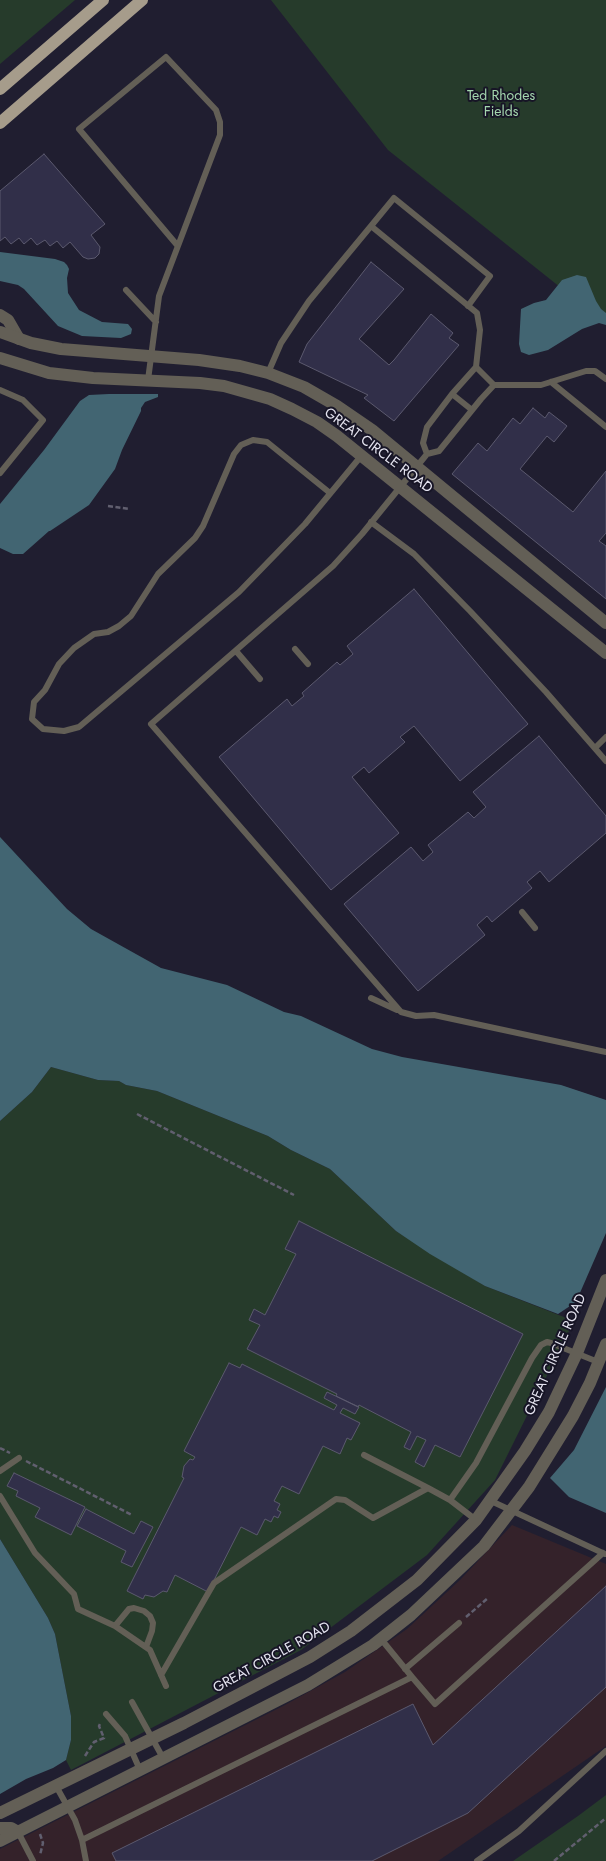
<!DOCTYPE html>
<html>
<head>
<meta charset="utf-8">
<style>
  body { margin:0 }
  canvas { display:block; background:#201e30 }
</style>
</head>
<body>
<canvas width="606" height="1861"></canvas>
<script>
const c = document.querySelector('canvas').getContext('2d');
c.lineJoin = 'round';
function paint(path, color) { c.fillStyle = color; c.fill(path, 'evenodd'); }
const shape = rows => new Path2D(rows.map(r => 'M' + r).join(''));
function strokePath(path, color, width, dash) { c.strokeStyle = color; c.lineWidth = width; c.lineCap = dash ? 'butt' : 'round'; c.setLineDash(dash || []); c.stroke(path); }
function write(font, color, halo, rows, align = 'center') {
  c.font = font + ' Jost,sans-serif'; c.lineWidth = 4; c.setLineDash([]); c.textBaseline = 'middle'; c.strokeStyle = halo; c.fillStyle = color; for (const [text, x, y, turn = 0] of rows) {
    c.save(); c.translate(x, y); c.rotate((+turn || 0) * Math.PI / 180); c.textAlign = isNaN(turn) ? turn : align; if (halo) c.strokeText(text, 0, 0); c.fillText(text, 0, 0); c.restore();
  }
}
paint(shape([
  [512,1525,606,1564,606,1746,438,1861,0,1861,0,1849,285,1705,345,1672,407,1629,460,1580]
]), '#34222a');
paint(shape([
  [0,0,75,0,0,64],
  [271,0,606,0,606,319,590,311,388,150],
  [51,1067,98,1080,119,1081,126,1085,157,1091,268,1136,291,1150,330,1169,396,1231,485,1286,574,1321,495,1480,427,1555,301,1650,71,1770,66,1760,71,1740,71,1716,55,1634,48,1618,0,1539,0,1121,32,1092],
  [606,1795,606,1861,513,1861,578,1816]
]), '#263b2b');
paint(shape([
  [0,252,55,259,64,262,67,265,69,269,67,278,68,293,79,310,102,322,128,324,132,329,131,334,121,338,82,336,58,326,24,289,18,285,0,281],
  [577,275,586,277,596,301,601,309,606,313,606,325,599,323,582,329,548,350,529,355,521,352,519,344,521,309,534,303,546,300,562,280],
  [109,394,158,394,158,397,145,402,141,408,141,411,122,450,115,469,89,505,50,531,49,531,23,554,13,554,0,548,0,504,44,450,80,401,89,395],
  [0,837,67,909,91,929,161,968,227,985,284,1012,301,1016,372,1049,402,1057,561,1085,606,1100,606,1233,576,1302,558,1314,485,1286,430,1254,396,1231,330,1169,291,1150,268,1136,157,1091,126,1085,119,1081,98,1080,51,1067,32,1092,0,1121],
  [606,1387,606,1513,569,1497,550,1478,574,1450],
  [0,1539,48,1618,55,1634,71,1716,71,1740,66,1760,53,1768,26,1779,0,1794]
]), '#426572');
const building = shape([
  [44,154,105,224,91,235,100,247,99,254,95,258,88,259,83,257,70,242,63,248,57,241,50,246,45,240,37,245,31,238,24,244,19,238,11,244,5,237,0,241,0,191,44,154],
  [371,262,404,289,359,339,389,365,394,360,431,314,453,333,449,338,459,345,394,421,364,398,368,395,299,362,307,344,371,262],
  [533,408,545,418,549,412,567,426,554,442,547,436,520,469,573,512,606,471,606,533,599,541,606,546,606,599,452,474,478,443,487,451,513,418,520,424,533,408],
  [414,589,528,724,460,781,414,726,400,737,405,742,369,773,364,767,352,777,399,833,331,890,219,757,287,699,292,706,304,696,302,693,337,662,340,665,353,654,347,646,414,589],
  [539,736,606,816,606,833,549,882,540,871,527,882,532,888,492,922,487,916,477,925,485,935,418,991,344,904,411,847,423,861,433,852,428,845,468,812,474,818,486,807,473,792,539,736],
  [299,1221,523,1334,460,1457,435,1445,424,1467,415,1462,426,1440,417,1436,410,1450,404,1447,411,1432,359,1405,358,1407,336,1396,337,1394,247,1349,260,1325,249,1320,254,1309,265,1315,296,1254,285,1249,299,1221],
  [229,1363,240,1368,242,1364,334,1410,337,1405,324,1398,327,1392,359,1407,355,1414,343,1408,340,1413,360,1423,351,1440,347,1438,340,1454,323,1446,299,1494,282,1486,274,1501,280,1504,277,1510,281,1512,278,1518,274,1516,271,1522,265,1519,257,1535,241,1527,208,1592,175,1575,167,1592,163,1591,154,1597,145,1595,143,1599,127,1591,184,1478,182,1477,184,1466,190,1459,193,1460,195,1457,184,1451,229,1363],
  [14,1473,85,1507,71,1535,35,1517,40,1508,16,1496,18,1491,7,1486,14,1473],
  [86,1509,134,1534,141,1521,153,1527,132,1567,121,1562,126,1551,77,1526,86,1509],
  [606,1586,606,1687,468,1813,372,1861,116,1861,112,1853,413,1704,433,1745,606,1586]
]);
paint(building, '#312f49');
strokePath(building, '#5b596e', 1);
strokePath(shape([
  [108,506,130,509],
  [137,1114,294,1195],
  [0,1448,10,1453],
  [26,1461,132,1515],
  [466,1617,488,1598],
  [85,1756,94,1742,104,1738,99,1726,101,1722],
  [40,1834,43,1843,40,1855],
  [554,1861,606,1818]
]), '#615f6f', 2.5, [5, 2.5]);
strokePath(shape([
  [371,226,394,198,490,276,468,306],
  [126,290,156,322],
  [476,367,494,385],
  [268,373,281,343,309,301,371,226,477,313,480,330,476,367,452,394,427,427,423,443,427,454],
  [606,379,595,371,586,371,541,385,494,385,481,399,439,451,427,454,362,534,333,566,151,724,401,1012,416,1016,434,1015,606,1052],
  [148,380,159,296,220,135,220,122,216,110,166,57,79,129,177,245],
  [551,382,606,427],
  [0,390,23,400,43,420,0,473],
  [452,394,472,410],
  [330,493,267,442,253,440,241,445,234,454,203,526,195,538,158,574,131,616,119,626,108,632,94,634,74,648,59,664,45,690,34,702,32,719,43,729,64,731,79,727,239,592,305,524,362,455],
  [371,522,414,554,470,611,546,692,606,761],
  [295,649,308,664],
  [236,651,260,679],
  [595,748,606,737],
  [522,912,535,928],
  [371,998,397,1010],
  [364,1455,428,1488],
  [0,1471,19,1458],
  [0,1496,35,1553,74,1594,78,1609,115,1626,150,1650,166,1686],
  [450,1500,476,1463,532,1358,541,1345,547,1342,551,1343,598,1362],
  [491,1501,605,1554],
  [115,1626,129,1609,134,1608,144,1611,150,1616,153,1623,152,1631,146,1647],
  [405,1669,459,1623],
  [161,1675,214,1583,336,1499,345,1500,373,1518,428,1488,450,1500,476,1520],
  [412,1677,435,1704,603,1553],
  [132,1702,163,1758],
  [106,1714,125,1736,140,1770],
  [56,1786,75,1820,82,1840,86,1861],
  [18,1832,33,1861],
  [82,1840,412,1677,381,1639],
  [477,1861,519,1831,606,1751]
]), '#635f56', 6);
strokePath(shape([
  [0,315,8,320,19,339]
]), '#635f56', 12);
strokePath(shape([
  [0,332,31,343,61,349,199,360,240,366,268,373,304,387,337,406,372,430,606,623],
  [0,358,49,373,93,378,200,383,224,386,270,399,292,409,317,422,337,436,606,653],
  [0,1813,184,1723,310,1657,351,1631,417,1580,476,1520,525,1451,549,1412,577,1353,606,1280],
  [0,1828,11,1828,18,1832],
  [0,1841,308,1685,373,1645,411,1615,484,1546,529,1487,573,1416,590,1383,606,1344]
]), '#635f56', 12);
strokePath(shape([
  [0,89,103,0],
  [0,123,142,0]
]), '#a69c8b', 12);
write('14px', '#a4d6ae', '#171526', [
  ["Ted Rhodes",501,97],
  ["Fields",501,113]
]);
write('14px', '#e5e4f0', '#171526', [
  ["GREAT CIRCLE ROAD",378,451,37],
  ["GREAT CIRCLE ROAD",556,1355,-66],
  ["GREAT CIRCLE ROAD",272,1658,-29]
]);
</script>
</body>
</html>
